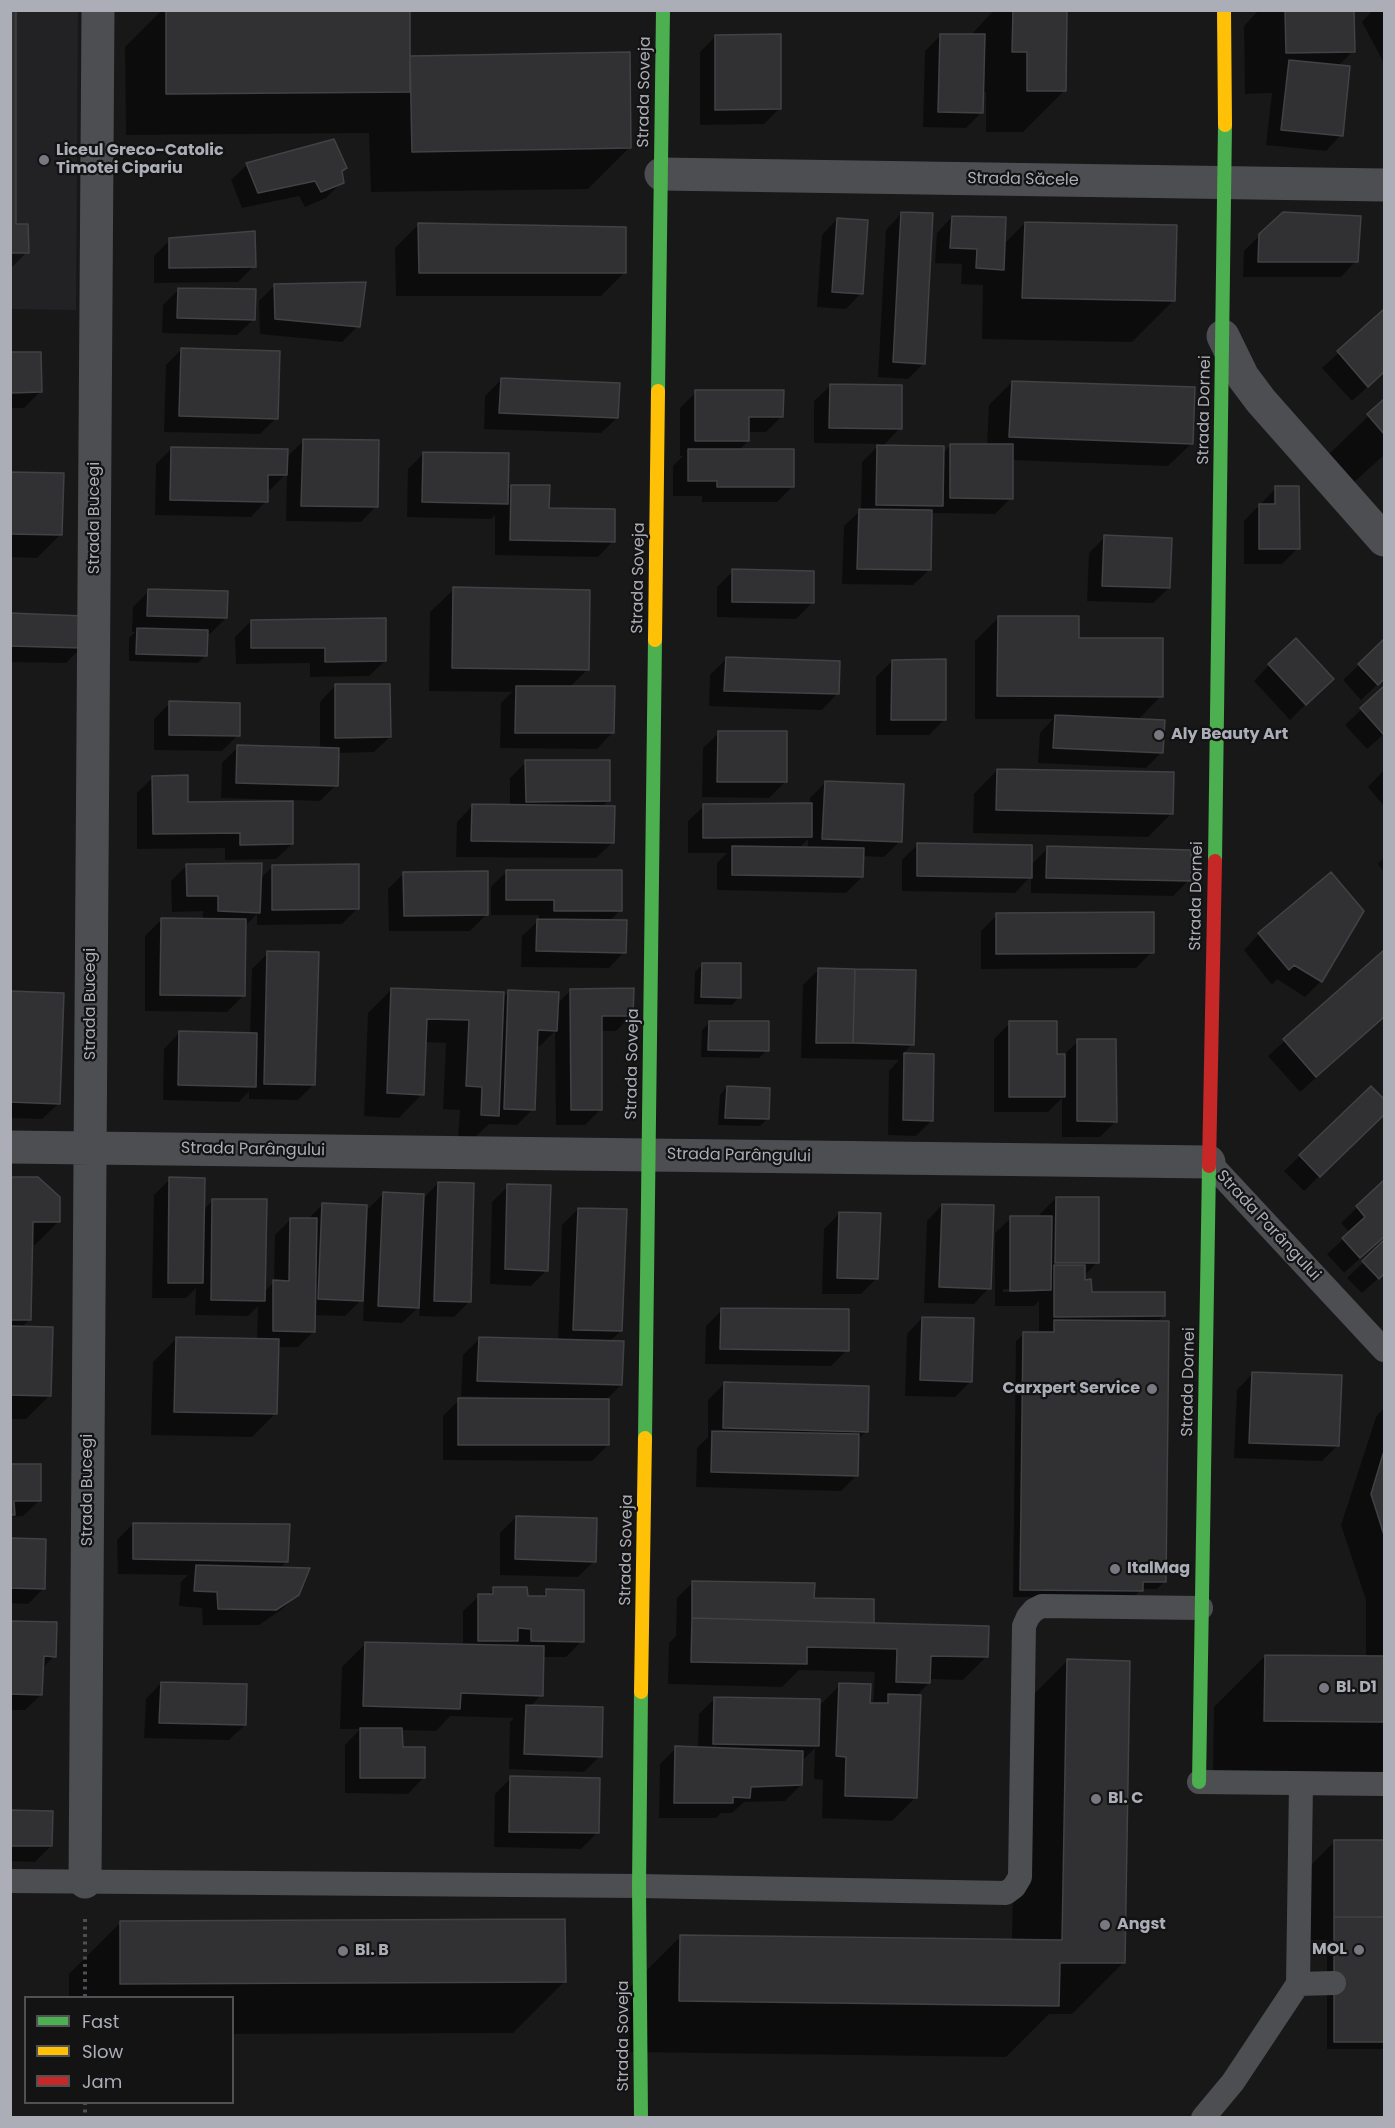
<!DOCTYPE html>
<html>
<head>
<meta charset="utf-8">
<style>
  body { margin:0 }
  #map { position:relative; width:1395px; height:2128px; overflow:hidden; background:#181819; font-family:Poppins,sans-serif }
  canvas { display:block }
  .frame { position:absolute; inset:0; border:12px solid #abadb7; pointer-events:none }
  .legend { position:absolute; left:24px; top:1996px; width:210px; height:108px; box-sizing:border-box; background:#131314; border:2px solid #505155; margin:0; padding:8px 10px; list-style:none; font-size:18px; color:#abadb7 }
  .legend li { display:flex; align-items:center; gap:12px; height:30px }
  .legend b { width:30px; border:2px solid #505155 }
</style>
</head>
<body>
<div id="map">
<canvas width="1395" height="2128"></canvas>
<div class="frame"></div>
<ul class="legend">
<li><b style="height:8px;background:#4caf50"></b>Fast</li>
<li><b style="height:8px;background:#ffc107"></b>Slow</li>
<li><b style="height:8px;background:#c62828"></b>Jam</li>
</ul>
</div>
<script>
const c = document.querySelector('canvas').getContext('2d');
c.lineJoin = 'round';
function paint(path, color) { c.fillStyle = color; c.fill(path, 'evenodd'); }
const shape = rows => new Path2D(rows.map(r => 'M' + r).join(''));
function strokePath(path, color, width, dash) { c.strokeStyle = color; c.lineWidth = width; c.lineCap = dash ? 'butt' : 'round'; c.setLineDash(dash || []); c.stroke(path); }
function write(font, color, halo, rows, align = 'center') {
  c.font = font + ' Poppins,sans-serif'; c.lineWidth = 4.5; c.setLineDash([]); c.textBaseline = 'middle'; c.strokeStyle = halo; c.fillStyle = color; for (const [text, x, y, turn = 0] of rows) {
    c.save(); c.translate(x, y); c.rotate((+turn || 0) * Math.PI / 180); c.textAlign = isNaN(turn) ? turn : align; if (halo) c.strokeText(text, 0, 0); c.fillText(text, 0, 0); c.restore();
  }
}
paint(shape([
  [11,11,78,11,76,310,11,309]
]), '#222224');
paint(shape([
  [10,10,14,225,27,252,10,269],
  [162,10,408,10,408,57,629,54,630,147,588,189,371,192,369,133,126,135,125,47],
  [994,10,1065,10,1064,91,1023,132,986,132,986,92,982,92,982,112,966,128,923,127,925,51,941,35,972,34],
  [1259,10,1352,10,1353,51,1338,66,1341,135,1326,151,1266,145,1272,93,1245,94,1244,26],
  [1373,10,1384,10,1384,63,1362,22],
  [716,36,780,108,764,124,700,125,700,52],
  [247,165,345,168,340,173,342,182,326,198,305,207,299,196,242,208,231,180],
  [901,214,924,363,908,379,878,377,886,230],
  [952,217,1003,245,1025,223,1174,300,1132,342,982,339,983,285,961,284,962,264,935,263,937,233],
  [837,219,861,293,846,309,817,307,822,235],
  [419,224,625,272,601,296,396,296,395,248],
  [1260,235,1356,261,1341,277,1243,277,1244,251],
  [170,240,254,266,238,282,154,283,154,256],
  [275,285,358,326,342,342,260,334,259,301],
  [179,289,253,320,237,335,162,333,163,305],
  [1384,311,1384,372,1352,401,1322,368],
  [181,350,276,418,260,434,164,432,166,365],
  [10,354,40,392,24,408,10,408],
  [501,380,617,418,601,433,484,429,485,396],
  [1012,382,1192,443,1168,466,1011,460,1011,498,995,514,934,513,931,516,929,570,913,585,842,584,844,526,861,510,862,462,880,444,814,443,814,401,830,386,900,428,882,447,942,454,951,445,987,446,989,405],
  [696,392,782,416,766,432,748,432,748,441,738,451,793,486,777,502,702,502,702,496,673,496,673,466,683,456,680,456,680,408],
  [1384,401,1384,455,1352,484,1327,456],
  [303,441,376,506,361,522,286,521,287,473,270,490,267,490,266,501,251,517,155,515,156,464,172,448,286,458],
  [424,453,507,491,511,486,548,510,613,541,598,557,495,555,495,515,491,519,407,517,408,469],
  [10,473,61,534,37,558,10,557],
  [1276,488,1298,548,1282,564,1244,564,1244,521],
  [1105,537,1169,588,1153,603,1087,601,1089,553],
  [733,571,812,603,796,619,717,617,717,587],
  [454,589,587,670,569,688,612,733,597,749,500,748,501,703,512,692,429,691,430,612],
  [149,591,226,618,210,634,206,633,206,655,198,663,129,661,129,638,135,632,132,632,133,607],
  [10,615,82,647,66,663,10,662],
  [999,617,1078,640,1161,696,1137,721,1162,752,1146,768,1038,763,1040,733,1053,719,975,719,975,641],
  [251,621,385,661,369,676,310,677,310,663,236,664,235,637],
  [1384,641,1384,678,1361,700,1343,680],
  [726,659,837,694,822,710,709,706,710,675],
  [892,661,945,719,929,735,876,735,876,677],
  [1269,665,1316,694,1290,720,1254,681],
  [335,686,390,737,374,752,338,753,336,785,320,801,291,800,292,844,276,859,225,860,225,848,137,849,137,793,153,777,187,804,285,803,285,800,221,798,222,763,238,747,320,749,320,702],
  [1384,688,1384,734,1367,749,1345,725],
  [170,703,238,735,222,751,154,750,154,719],
  [719,733,785,782,769,798,702,797,703,748],
  [526,762,608,801,601,808,612,843,596,858,456,857,457,822,472,806,510,806,510,778],
  [997,770,1171,814,1148,837,973,833,974,794],
  [1384,770,1384,806,1368,787],
  [826,782,900,841,884,857,862,856,862,877,846,893,717,890,717,863,727,853,688,853,688,821,704,806,809,805,810,798],
  [808,839,808,849,798,849],
  [918,844,1031,865,1048,848,1189,880,1173,896,1031,893,1031,876,1015,893,902,891,902,860],
  [1384,857,1384,872,1378,864],
  [187,865,260,879,272,867,358,908,342,924,257,925,257,914,244,927,243,996,227,1012,145,1011,145,936,161,920,203,920,203,911,172,912,171,881],
  [507,871,620,910,609,922,624,952,609,968,521,967,522,936,539,920,539,915,491,915,491,887],
  [404,873,486,915,470,931,389,931,388,889],
  [1362,911,1321,981,1305,997,1277,979,1272,985,1244,950,1259,934],
  [997,915,1152,952,1136,968,981,969,981,931],
  [1384,952,1384,1017,1300,1092,1268,1056],
  [268,953,314,1084,298,1100,249,1099,249,1091,239,1102,163,1100,164,1049,179,1033,250,1035,252,969],
  [703,964,739,997,732,1005,694,1004,695,972],
  [819,969,912,1044,902,1055,932,1055,932,1120,916,1136,888,1135,889,1071,899,1060,801,1058,803,985],
  [391,990,502,999,509,992,557,1004,571,990,632,1015,616,1031,600,1031,601,1109,585,1125,556,1125,555,1031,540,1046,536,1046,533,1109,517,1125,489,1124,474,1138,458,1137,460,1110,443,1109,446,1043,424,1042,422,1094,399,1118,364,1116,368,1013],
  [10,993,58,1104,42,1119,10,1118],
  [709,1023,767,1050,759,1058,701,1057,702,1030],
  [1010,1023,1055,1056,1063,1056,1078,1041,1116,1121,1100,1137,1062,1137,1062,1098,1048,1112,994,1112,994,1039],
  [727,1087,767,1119,760,1126,718,1125,720,1095],
  [1371,1088,1384,1102,1384,1113,1304,1191,1284,1171],
  [10,1179,59,1221,35,1245,31,1245,29,1320,21,1328,49,1396,26,1419,10,1419],
  [170,1179,203,1210,213,1200,264,1292,274,1282,275,1235,291,1219,308,1219,323,1204,361,1295,364,1295,368,1209,384,1193,423,1199,438,1183,470,1301,454,1317,419,1316,420,1306,402,1323,363,1321,364,1297,345,1316,314,1315,314,1331,298,1347,277,1347,275,1414,252,1437,151,1435,153,1362,177,1338,257,1340,258,1306,248,1316,195,1315,196,1288,186,1298,152,1298,154,1195],
  [1384,1182,1384,1237,1344,1273,1327,1254,1350,1233,1341,1223],
  [508,1186,547,1270,531,1286,490,1284,492,1202],
  [1056,1198,1097,1262,1084,1276,1083,1281,1090,1294,1164,1315,1157,1322,1165,1581,1157,1589,1141,1589,1133,1598,1013,1597,1016,1341,1024,1334,1039,1334,1039,1301,1034,1306,995,1306,995,1233,1011,1218,1040,1217,1040,1214],
  [1003,1289,1036,1289,1036,1292,1003,1292],
  [942,1205,989,1288,974,1304,924,1303,927,1221],
  [578,1209,621,1331,609,1342,621,1385,605,1401,608,1445,592,1461,443,1460,443,1416,459,1400,488,1400,488,1397,461,1396,463,1355,479,1339,558,1341,562,1225],
  [840,1213,877,1278,861,1294,822,1294,824,1229],
  [1384,1242,1384,1273,1362,1293,1347,1278],
  [722,1310,847,1350,831,1366,705,1364,706,1326],
  [922,1318,971,1381,955,1397,905,1396,907,1334],
  [1252,1374,1338,1445,1322,1461,1234,1458,1237,1390],
  [724,1384,866,1431,858,1440,857,1475,841,1491,696,1487,697,1448,708,1437,708,1400],
  [1384,1408,1384,1774,1213,1772,1214,1707,1265,1656,1366,1657,1366,1600,1341,1525,1376,1417],
  [10,1465,39,1501,23,1516,10,1517],
  [516,1517,594,1561,578,1577,500,1575,500,1533],
  [133,1524,287,1561,279,1569,298,1594,281,1610,259,1625,203,1625,202,1608,179,1606,181,1582,188,1575,118,1574,117,1540],
  [10,1540,44,1588,28,1604,10,1603],
  [693,1582,812,1600,870,1624,986,1657,963,1680,929,1679,929,1683,915,1697,916,1797,892,1821,822,1818,823,1780,814,1779,815,1748,802,1761,801,1785,785,1801,744,1802,732,1813,721,1813,716,1818,659,1818,660,1764,676,1748,698,1749,699,1714,715,1698,818,1707,840,1685,869,1704,873,1704,875,1672,799,1670,782,1687,668,1684,669,1643,676,1636,677,1598],
  [494,1589,526,1598,540,1598,547,1591,582,1641,566,1657,542,1657,541,1695,530,1707,600,1756,584,1772,509,1769,510,1722,514,1718,450,1716,436,1731,401,1730,401,1748,423,1778,408,1794,345,1793,345,1745,360,1729,340,1729,342,1667,365,1644,463,1646,463,1611,479,1596,487,1596],
  [10,1622,54,1656,42,1669,41,1695,25,1710,10,1710],
  [1067,1661,1123,1963,1072,2014,1049,2014,1006,2057,629,2052,629,1988,681,1936,1012,1941,1016,1712],
  [161,1683,245,1725,229,1740,144,1738,146,1699],
  [511,1778,597,1833,581,1849,494,1847,495,1794],
  [10,1811,51,1846,35,1862,10,1861],
  [1334,1842,1384,1842,1384,2049,1327,2049,1327,1940,1311,1940,1311,1865],
  [121,1922,564,1982,513,2033,232,2034,232,1998,69,1998,69,1974]
]), '#0007');
const building = shape([
  [10,10,16,10,16,224,28,224,29,253,10,253,10,10],
  [166,10,410,10,410,92,166,94,166,10],
  [1013,10,1067,10,1066,91,1027,91,1027,52,1012,52,1013,10],
  [1285,10,1354,10,1355,52,1286,53,1285,10],
  [781,34,781,109,715,110,715,35,781,34],
  [940,34,985,34,983,113,938,112,940,34],
  [630,52,631,148,412,152,410,56,630,52],
  [1289,60,1350,66,1343,136,1281,130,1289,60],
  [334,139,347,168,342,171,344,183,321,192,315,181,258,193,246,163,334,139],
  [901,212,933,213,925,364,893,362,901,212],
  [1283,212,1361,216,1358,262,1258,262,1259,234,1283,212],
  [952,216,1006,217,1004,270,976,268,977,249,950,248,952,216],
  [837,218,868,220,863,294,832,292,837,218],
  [1025,222,1177,225,1175,301,1022,298,1025,222],
  [418,223,626,227,626,273,419,273,418,223],
  [255,231,256,267,169,268,169,238,255,231],
  [366,282,360,327,275,319,274,284,366,282],
  [178,288,256,289,255,320,177,318,178,288],
  [1384,309,1384,372,1368,387,1337,351,1384,309],
  [181,348,280,351,278,419,179,416,181,348],
  [10,352,41,352,42,392,10,393,10,352],
  [501,378,620,383,618,418,499,413,501,378],
  [1012,381,1195,387,1193,444,1009,437,1012,381],
  [830,384,902,385,902,429,829,428,830,384],
  [695,390,784,390,783,417,749,417,749,441,695,441,695,390],
  [1384,399,1384,434,1367,414,1384,399],
  [303,439,379,440,378,507,301,506,303,439],
  [950,444,1013,444,1013,499,950,498,950,444],
  [877,445,944,446,943,506,876,505,877,445],
  [171,447,288,449,287,475,268,475,268,502,170,500,171,447],
  [688,449,794,449,794,487,717,487,717,481,688,481,688,449],
  [423,452,509,453,508,504,422,502,423,452],
  [10,472,64,473,62,535,10,534,10,472],
  [511,485,550,485,549,508,615,509,615,542,510,540,511,485],
  [1275,486,1299,486,1300,549,1259,549,1259,504,1275,504,1275,486],
  [859,509,932,510,931,570,857,569,859,509],
  [1104,535,1172,538,1170,588,1102,586,1104,535],
  [732,569,814,571,814,603,732,602,732,569],
  [453,587,590,590,589,670,452,668,453,587],
  [148,589,228,591,227,618,147,616,148,589],
  [10,613,84,616,83,648,10,646,10,613],
  [998,616,1079,616,1079,638,1163,638,1163,697,997,696,998,616],
  [386,618,386,661,325,662,325,648,251,648,251,620,386,618],
  [137,628,208,630,207,656,136,654,137,628],
  [1296,638,1334,679,1306,705,1268,664,1296,638],
  [1384,639,1384,679,1378,685,1358,664,1384,639],
  [726,657,840,661,839,694,724,691,726,657],
  [946,659,946,720,891,720,892,660,946,659],
  [335,684,390,684,391,737,335,738,335,684],
  [516,686,615,686,614,733,515,733,516,686],
  [1384,686,1384,735,1360,708,1384,686],
  [169,701,240,703,240,736,169,735,169,701],
  [1055,715,1165,720,1163,753,1053,748,1055,715],
  [718,731,787,731,787,782,717,782,718,731],
  [237,745,339,748,338,786,236,783,237,745],
  [525,760,610,760,610,801,526,802,525,760],
  [997,769,1174,772,1173,814,996,810,997,769],
  [188,775,188,802,293,801,293,844,240,845,240,833,153,834,152,776,188,775],
  [825,781,904,784,902,842,822,839,825,781],
  [812,803,812,837,703,838,703,804,812,803],
  [472,804,615,806,614,843,471,841,472,804],
  [917,843,1032,845,1032,878,917,876,917,843],
  [732,846,864,848,863,877,732,875,732,846],
  [1047,846,1191,850,1191,881,1046,878,1047,846],
  [262,863,260,913,218,911,218,896,187,896,186,864,262,863],
  [359,864,359,909,272,910,272,865,359,864],
  [506,870,622,870,622,911,554,911,554,900,506,900,506,870],
  [488,871,488,915,404,916,403,872,488,871],
  [1331,872,1364,911,1322,982,1294,965,1289,970,1258,933,1331,872],
  [1154,912,1154,953,996,954,996,913,1154,912],
  [161,918,246,919,245,996,160,995,161,918],
  [537,919,627,920,626,953,536,951,537,919],
  [1384,950,1384,1017,1316,1077,1283,1039,1384,950],
  [267,951,319,952,315,1085,264,1084,267,951],
  [702,963,741,963,741,998,701,997,702,963],
  [818,968,855,969,853,1043,816,1043,818,968],
  [855,969,916,970,914,1045,853,1043,855,969],
  [391,988,504,992,499,1116,481,1115,482,1087,466,1086,469,1020,427,1019,424,1095,387,1093,391,988],
  [634,988,633,1016,602,1016,602,1110,571,1110,570,989,634,988],
  [508,990,559,992,557,1031,538,1030,535,1110,504,1109,508,990],
  [10,991,64,993,60,1104,10,1102,10,991],
  [709,1021,769,1021,769,1051,708,1050,709,1021],
  [1009,1021,1057,1021,1057,1054,1065,1054,1065,1097,1009,1097,1009,1021],
  [179,1031,257,1033,256,1087,178,1085,179,1031],
  [1077,1039,1116,1039,1117,1122,1077,1121,1077,1039],
  [904,1053,934,1054,933,1121,903,1120,904,1053],
  [727,1086,770,1088,769,1119,725,1118,727,1086],
  [1371,1086,1384,1099,1384,1115,1320,1177,1299,1155,1371,1086],
  [10,1177,38,1177,60,1197,60,1222,33,1222,31,1320,10,1320,10,1177],
  [169,1177,205,1178,203,1283,168,1283,169,1177],
  [1384,1180,1384,1237,1360,1258,1342,1238,1365,1217,1356,1206,1384,1180],
  [438,1182,474,1183,471,1302,434,1301,438,1182],
  [507,1184,551,1185,548,1271,505,1269,507,1184],
  [383,1192,424,1194,419,1308,378,1306,383,1192],
  [1056,1197,1099,1197,1099,1263,1055,1263,1056,1197],
  [212,1199,267,1199,265,1301,211,1300,212,1199],
  [322,1203,367,1205,363,1301,318,1299,322,1203],
  [942,1204,994,1205,991,1289,939,1287,942,1204],
  [578,1208,627,1209,622,1331,573,1330,578,1208],
  [839,1212,881,1213,878,1279,837,1278,839,1212],
  [1010,1216,1052,1216,1051,1290,1010,1291,1010,1216],
  [290,1218,317,1218,315,1332,273,1331,273,1280,289,1281,290,1218],
  [1384,1240,1384,1274,1379,1279,1362,1261,1384,1240],
  [1054,1265,1085,1265,1085,1280,1091,1279,1092,1292,1165,1292,1165,1316,1054,1317,1054,1265],
  [721,1308,849,1309,849,1351,720,1349,721,1308],
  [922,1317,974,1318,972,1382,920,1380,922,1317],
  [1054,1320,1169,1321,1166,1582,1143,1582,1143,1591,1020,1590,1023,1332,1054,1332,1054,1320],
  [10,1326,53,1327,51,1396,10,1395,10,1326],
  [176,1337,279,1339,277,1414,174,1412,176,1337],
  [479,1337,624,1341,622,1385,477,1381,479,1337],
  [1252,1372,1342,1375,1339,1446,1249,1443,1252,1372],
  [724,1382,869,1386,868,1432,723,1428,724,1382],
  [458,1398,609,1399,609,1445,458,1445,458,1398],
  [712,1431,859,1434,858,1476,711,1472,712,1431],
  [1384,1451,1384,1535,1371,1494,1384,1451],
  [10,1464,41,1464,41,1501,14,1501,15,1515,10,1515,10,1464],
  [516,1516,597,1518,596,1562,515,1559,516,1516],
  [133,1523,290,1524,288,1562,133,1559,133,1523],
  [10,1538,46,1539,45,1589,10,1588,10,1538],
  [196,1565,310,1568,299,1595,276,1610,218,1609,217,1592,194,1591,196,1565],
  [692,1581,815,1583,814,1598,874,1599,874,1623,692,1618,692,1581],
  [493,1587,527,1587,528,1596,546,1596,546,1589,584,1590,584,1642,531,1641,531,1629,518,1628,518,1641,478,1641,478,1594,493,1594,493,1587],
  [692,1618,989,1626,988,1657,931,1656,930,1683,896,1682,897,1649,807,1647,807,1664,691,1662,692,1618],
  [10,1621,57,1622,56,1657,44,1656,42,1695,10,1694,10,1621],
  [365,1642,544,1646,543,1696,461,1693,460,1709,363,1706,365,1642],
  [1265,1655,1384,1656,1384,1722,1264,1721,1265,1655],
  [1067,1659,1130,1661,1125,1963,1060,1963,1059,2006,679,2001,680,1935,1062,1940,1067,1659],
  [161,1682,247,1684,246,1725,159,1723,161,1682],
  [839,1683,871,1684,870,1703,888,1703,888,1694,921,1695,917,1798,845,1796,846,1757,836,1756,839,1683],
  [714,1697,820,1699,819,1746,713,1744,714,1697],
  [526,1705,603,1707,602,1757,524,1754,526,1705],
  [360,1728,402,1728,403,1747,425,1747,425,1778,360,1778,360,1728],
  [675,1746,803,1751,802,1785,751,1787,750,1798,733,1797,733,1803,674,1803,675,1746],
  [510,1776,600,1778,599,1833,509,1832,510,1776],
  [10,1810,53,1811,52,1846,10,1846,10,1810],
  [1334,1840,1384,1840,1384,1917,1334,1917,1334,1840],
  [1334,1917,1384,1917,1384,2042,1334,2042,1334,1917],
  [565,1919,566,1982,120,1984,120,1921,565,1919]
]);
paint(building, '#313133');
strokePath(building, '#414245', 1.5);
strokePath(shape([
  [85,1919,85,1998],
  [85,2102,85,2118]
]), '#4e4f52', 4, [3, 4.5]);
strokePath(shape([
  [1209,1162,1384,1350],
  [1199,1782,1384,1784],
  [10,1881,639,1886,1006,1893,1014,1887,1020,1877,1024,1626,1028,1617,1034,1610,1042,1606,1201,1608],
  [1298,1984,1301,1784],
  [1203,2118,1233,2082,1298,1984,1334,1983]
]), '#4d4e51', 24);
strokePath(shape([
  [661,174,1384,185],
  [1223,336,1243,377,1261,401,1384,540],
  [10,1147,1209,1162],
  [85,1882,98,10]
]), '#4d4e51', 33);
strokePath(shape([
  [658,391,663,10],
  [1215,861,1225,125],
  [645,1438,655,640],
  [1199,1782,1209,1166],
  [641,2118,639,1886,641,1692]
]), '#4caf50', 14);
strokePath(shape([
  [1224,10,1225,125],
  [655,640,658,391],
  [641,1692,645,1438]
]), '#ffc107', 14);
strokePath(shape([
  [1209,1166,1215,861]
]), '#c62828', 14);
for (const [x, y, r, color] of [
  [44,160,6,"#787980"],
  [1159,735,6,"#787980"],
  [1152,1389,6,"#787980"],
  [1115,1569,6,"#787980"],
  [1324,1688,6,"#787980"],
  [1096,1799,6,"#787980"],
  [1105,1925,6,"#787980"],
  [1359,1950,6,"#787980"],
  [343,1951,6,"#787980"]
]) { const dot = new Path2D(); dot.arc(x, y, r, 0, 2 * Math.PI); c.fillStyle = color; c.fill(dot); strokePath(dot, '#131314', 2); }
write('16px', '#abadb7', '#131314', [
  ["Strada Soveja",645,92,-89],
  ["Strada Săcele",1023,180,1],
  ["Strada Dornei",1205,410,-89],
  ["Strada Bucegi",95,518,-90],
  ["Strada Soveja",639,578,-89],
  ["Strada Dornei",1197,896,-89],
  ["Strada Bucegi",91,1004,-90],
  ["Strada Soveja",633,1064,-89],
  ["Strada Parângului",253,1150,1],
  ["Strada Parângului",739,1156,1],
  ["Strada Parângului",1268,1226,47],
  ["Strada Dornei",1189,1382,-89],
  ["Strada Bucegi",88,1490,-90],
  ["Strada Soveja",627,1550,-89],
  ["Strada Soveja",624,2036,-90]
]);
write('bold 16px', '#abadb7', '#131314', [
  ["Liceul Greco-Catolic",56,151],
  ["Timotei Cipariu",56,169],
  ["Aly Beauty Art",1171,735],
  ["Carxpert Service",1140,1389,"right"],
  ["ItalMag",1127,1569],
  ["Bl. D1",1336,1688],
  ["Bl. C",1108,1799],
  ["Angst",1117,1925],
  ["MOL",1347,1950,"right"],
  ["Bl. B",355,1951]
], 'left');
</script>
</body>
</html>
